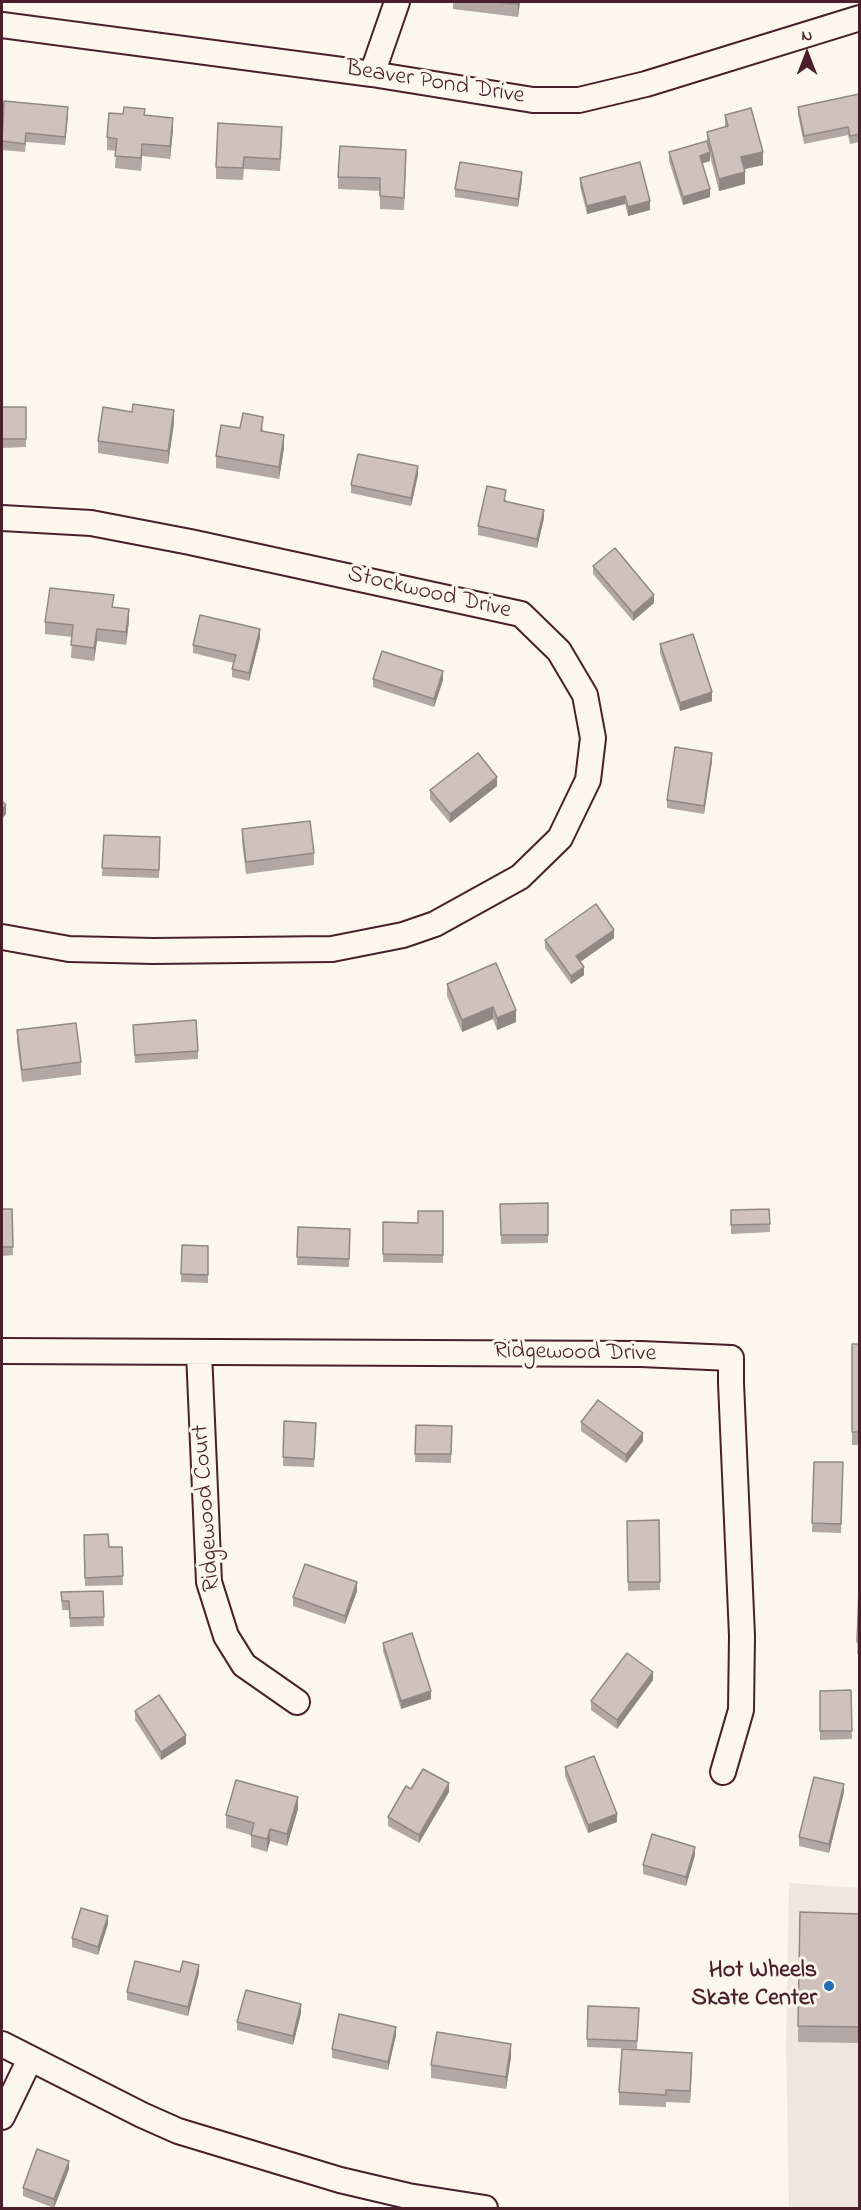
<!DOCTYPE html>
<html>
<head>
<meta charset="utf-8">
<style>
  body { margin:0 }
  #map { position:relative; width:861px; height:2210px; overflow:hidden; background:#fbf7ec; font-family:"Indie Flower",sans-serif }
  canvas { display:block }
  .frame { position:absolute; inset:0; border:3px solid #4a1f2b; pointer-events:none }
  .north { position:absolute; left:777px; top:24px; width:60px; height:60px; -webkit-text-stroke:4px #fbf7ec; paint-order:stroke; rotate:0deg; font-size:16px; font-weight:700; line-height:24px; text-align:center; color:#4a1f2b }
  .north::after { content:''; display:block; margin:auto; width:21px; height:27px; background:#4a1f2b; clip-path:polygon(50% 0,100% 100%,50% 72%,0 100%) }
</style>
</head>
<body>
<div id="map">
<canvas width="861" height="2210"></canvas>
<div class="frame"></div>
<div class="north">N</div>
</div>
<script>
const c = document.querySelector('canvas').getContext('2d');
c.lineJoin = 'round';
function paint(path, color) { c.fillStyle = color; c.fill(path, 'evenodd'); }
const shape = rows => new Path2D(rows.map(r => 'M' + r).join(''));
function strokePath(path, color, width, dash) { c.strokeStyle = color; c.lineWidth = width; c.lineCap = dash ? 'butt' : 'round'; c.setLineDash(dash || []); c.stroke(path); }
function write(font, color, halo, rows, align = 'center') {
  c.font = font + ' "Indie Flower",sans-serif'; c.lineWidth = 6; c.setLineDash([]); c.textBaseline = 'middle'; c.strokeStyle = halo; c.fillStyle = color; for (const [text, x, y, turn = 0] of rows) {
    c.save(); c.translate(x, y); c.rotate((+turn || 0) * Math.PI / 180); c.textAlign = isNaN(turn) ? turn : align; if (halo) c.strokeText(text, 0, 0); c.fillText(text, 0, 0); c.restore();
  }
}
paint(shape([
  [789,1883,859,1888,859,2208,789,2208,786,2045]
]), '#eee7de');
const street = shape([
  [2,25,372,74,533,100,579,100,646,84,860,18],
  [372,74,397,2],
  [2,518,91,523,190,542,521,614,559,651,585,695,593,738,588,780,560,838,520,877,435,924,403,935,332,949,153,951,69,949,2,937],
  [2,1351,641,1354,731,1358,731,1383,742,1636,741,1710,723,1772],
  [199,1352,209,1582,226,1636,244,1665,297,1702],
  [2,2044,142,2115,178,2131,340,2180,408,2196,485,2208],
  [2,2117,30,2059]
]);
strokePath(street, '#4a1f2b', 28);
strokePath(street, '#fbf7ec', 24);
paint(shape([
  [453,2,520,2,518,17,453,9],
  [860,99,860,142,850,144,848,135,804,144,798,115,798,107],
  [123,114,145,115,173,130,170,159,142,156,141,171,115,168,116,151,107,150,107,137],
  [725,115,763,165,744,169,745,184,719,191,710,156,710,161,702,163,710,197,683,205,669,161,669,152,707,142,707,132,725,127],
  [68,116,65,145,26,142,25,152,2,150,2,132],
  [282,139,280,171,244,169,243,180,216,179,216,167],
  [406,162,404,210,380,209,380,191,338,189,338,177],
  [640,162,650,210,628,216,625,204,587,214,580,186,580,178],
  [522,180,518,207,455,197,455,189],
  [2,407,26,407,26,447,2,448],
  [132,412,174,423,168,464,98,453,98,441],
  [240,428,263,429,263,432,284,448,279,479,216,468,216,456],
  [418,475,411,506,351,493,351,485],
  [506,499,506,501,544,518,537,548,478,535,478,526],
  [593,566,654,603,633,621,593,574],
  [114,607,129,621,126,645,97,641,94,661,71,658,72,637,45,634,45,622],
  [260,638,249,681,232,677,232,669,234,663,193,653,193,645],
  [660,644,712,701,680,711,660,653],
  [373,679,443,680,434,707,373,687],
  [712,761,704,814,667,808,667,800],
  [497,786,450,823,430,799,430,790],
  [242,829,314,853,314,865,246,874,242,842],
  [104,835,160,837,159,878,102,876],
  [614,938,580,962,584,975,571,984,545,948,545,940],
  [447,984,516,1010,516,1022,497,1030,493,1019,462,1032,447,996],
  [133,1025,198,1051,198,1059,135,1063],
  [17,1030,81,1062,81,1075,22,1082,17,1042],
  [548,1203,548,1243,501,1244,500,1204],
  [2,1209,12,1209,13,1255,2,1256],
  [769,1209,770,1232,731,1234,731,1210],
  [443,1211,443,1263,383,1262,383,1222,418,1223],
  [298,1227,350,1229,349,1267,297,1265],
  [182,1245,208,1246,208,1283,181,1282],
  [852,1344,860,1344,860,1445,852,1445],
  [284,1421,316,1423,314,1467,283,1466],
  [581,1422,643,1441,626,1463,581,1431],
  [416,1425,452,1426,451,1463,415,1462],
  [814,1462,843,1462,841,1533,812,1532],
  [659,1520,660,1590,628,1591,627,1521],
  [84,1535,109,1547,122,1547,123,1585,85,1586],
  [860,1588,860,1654,857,1654],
  [103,1591,104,1626,70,1627,69,1610,62,1610,61,1592],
  [357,1591,345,1624,293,1606,293,1597],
  [383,1643,431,1699,401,1709,383,1651],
  [653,1680,617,1729,591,1710,591,1701],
  [851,1690,852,1739,820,1740,820,1691],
  [135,1711,186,1744,161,1760,135,1720],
  [565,1767,617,1822,588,1833,565,1776],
  [449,1792,419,1843,388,1826,388,1817],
  [844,1792,829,1853,799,1846,799,1837],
  [298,1809,287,1846,270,1841,267,1852,251,1847,251,1835,226,1828,226,1815],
  [695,1855,686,1886,643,1874,643,1865],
  [800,1912,860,1914,860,2043,798,2042],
  [108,1924,98,1955,72,1947,72,1938],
  [180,1972,199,1973,188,2016,127,2000,127,1992],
  [639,2008,637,2049,587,2047,587,2039],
  [301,2013,293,2045,237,2030,237,2022],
  [396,2035,388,2070,332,2058,332,2049],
  [511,2057,506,2089,431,2078,431,2065],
  [692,2065,690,2103,666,2102,666,2107,619,2105,619,2092],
  [69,2169,54,2208,23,2196,23,2188]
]), '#b2a7a2');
paint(shape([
  [518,2,520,2,518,17],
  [68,107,68,116,65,145,65,137],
  [173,118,173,130,170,159,170,146],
  [142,144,142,156,141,171,141,158],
  [710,152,710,161,700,164,700,156],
  [763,152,763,165,741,170,741,157],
  [522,172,522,180,518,207,518,199],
  [745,172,745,184,719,191,719,179],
  [710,189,710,197,683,205,683,197],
  [625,196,625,204,587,214,587,206],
  [650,201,650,210,628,216,628,207],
  [174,410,174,423,168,464,168,451],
  [284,435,284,448,279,479,279,467],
  [418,466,418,475,411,506,411,498],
  [544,510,544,518,537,548,537,539],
  [654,595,654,603,633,621,633,613],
  [129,609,129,621,126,645,126,632],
  [97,629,97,641,94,661,94,648],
  [260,629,260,638,249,681,249,673],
  [443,671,443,680,434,707,434,699],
  [712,692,712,701,680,711,680,703],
  [712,753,712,761,704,814,704,806],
  [497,777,497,786,450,823,450,814],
  [6,805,6,814,2,819,2,810],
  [614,930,614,938,576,965,576,956],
  [584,967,584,975,571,984,571,976],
  [493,1007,493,1019,462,1032,462,1020],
  [516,1010,516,1022,497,1030,497,1018],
  [643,1433,643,1441,626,1463,626,1455],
  [357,1582,357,1591,345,1624,345,1616],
  [653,1672,653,1680,617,1729,617,1720],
  [431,1691,431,1699,401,1709,401,1701],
  [186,1735,186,1744,161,1760,161,1752],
  [449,1783,449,1792,419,1843,419,1835],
  [844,1784,844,1792,829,1853,829,1844],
  [298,1797,298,1809,287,1846,287,1834],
  [617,1814,617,1822,588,1833,588,1825],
  [270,1829,270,1841,267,1852,267,1839],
  [695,1847,695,1855,686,1886,686,1877],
  [108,1916,108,1924,98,1955,98,1947],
  [199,1965,199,1973,188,2016,188,2007],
  [301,2004,301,2013,293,2045,293,2036],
  [396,2027,396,2035,388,2070,388,2062],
  [511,2044,511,2057,506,2089,506,2077],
  [692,2053,692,2065,690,2103,690,2091],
  [69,2161,69,2169,54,2208,54,2199]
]), '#918884');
const building = shape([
  [494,2,518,2,518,4,494,2],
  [859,94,860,99,860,134,850,136,848,127,804,136,798,107,859,94],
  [4,101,68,107,65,137,26,133,25,144,2,141,4,101],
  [124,107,145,109,144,115,173,118,170,146,142,144,141,158,115,156,117,139,107,137,109,113,123,114,124,107],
  [751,108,763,152,741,157,745,172,719,179,707,132,728,126,725,115,751,108],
  [218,123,282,127,280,159,244,157,243,168,216,167,218,123],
  [707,141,710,152,700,156,710,189,683,197,669,152,707,141],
  [340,146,406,150,404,198,380,196,380,178,338,177,340,146],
  [460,162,522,172,518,199,455,189,460,162],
  [640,162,650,201,628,207,625,196,587,206,580,178,640,162],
  [133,404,174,410,168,451,98,441,103,407,132,412,133,404],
  [2,407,26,407,26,439,2,439,2,407],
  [243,413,263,417,261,431,284,435,279,467,216,456,221,425,240,428,243,413],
  [358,454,418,466,411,498,351,485,358,454],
  [487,486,506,490,504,501,544,510,537,539,478,526,487,486],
  [615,548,654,595,633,613,593,566,615,548],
  [50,588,114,595,112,607,129,609,126,632,97,629,94,648,71,645,73,625,45,622,50,588],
  [200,615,260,629,249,673,232,669,236,655,193,645,200,615],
  [693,634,712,692,680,703,660,644,693,634],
  [382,651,443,671,434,699,373,679,382,651],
  [675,747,712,753,704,806,667,800,675,747],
  [478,753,497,777,450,814,430,790,478,753],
  [2,801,6,805,2,810,2,801],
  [310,821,314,853,246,862,242,829,310,821],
  [104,835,160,837,159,870,102,868,104,835],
  [596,904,614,930,576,956,584,967,571,976,545,940,596,904],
  [496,963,516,1010,497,1018,493,1007,462,1020,447,984,496,963],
  [196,1020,198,1051,135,1055,133,1025,196,1020],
  [76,1023,81,1062,22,1070,17,1030,76,1023],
  [548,1203,548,1235,501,1235,500,1204,548,1203],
  [2,1209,12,1209,13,1247,2,1247,2,1209],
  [769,1209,770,1224,731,1225,731,1210,769,1209],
  [418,1211,443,1211,443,1255,383,1254,383,1222,418,1223,418,1211],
  [298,1227,350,1229,349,1259,297,1257,298,1227],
  [182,1245,208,1246,208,1275,181,1274,182,1245],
  [852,1344,860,1344,860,1432,852,1432,852,1344],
  [598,1400,643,1433,626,1455,581,1422,598,1400],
  [284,1421,316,1423,314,1459,283,1457,284,1421],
  [416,1425,452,1426,451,1454,415,1454,416,1425],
  [814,1462,843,1462,841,1524,812,1523,814,1462],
  [659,1520,660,1582,628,1582,627,1521,659,1520],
  [108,1534,109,1547,122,1547,123,1576,85,1578,84,1535,108,1534],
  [305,1564,357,1582,345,1616,293,1597,305,1564],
  [859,1588,860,1588,860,1642,857,1642,859,1588],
  [103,1591,104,1617,70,1618,69,1601,62,1601,61,1592,103,1591],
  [412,1633,431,1691,401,1701,383,1643,412,1633],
  [627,1653,653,1672,617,1720,591,1701,627,1653],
  [851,1690,852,1731,820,1731,820,1691,851,1690],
  [159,1695,186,1735,161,1752,135,1711,159,1695],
  [594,1756,617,1814,588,1825,565,1767,594,1756],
  [423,1769,449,1783,419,1835,388,1817,406,1786,411,1789,423,1769],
  [814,1777,844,1784,829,1844,799,1837,814,1777],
  [236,1780,298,1797,287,1834,270,1829,267,1839,251,1835,254,1823,226,1815,236,1780],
  [652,1834,695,1847,686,1877,643,1865,652,1834],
  [81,1908,108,1916,98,1947,72,1938,81,1908],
  [800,1912,860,1914,860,2027,798,2026,800,1912],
  [135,1961,180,1972,183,1961,199,1965,188,2007,127,1992,135,1961],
  [246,1990,301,2004,293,2036,237,2022,246,1990],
  [588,2006,639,2008,637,2041,587,2039,588,2006],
  [339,2014,396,2027,388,2062,332,2049,339,2014],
  [437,2032,511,2044,506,2077,431,2065,437,2032],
  [622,2049,692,2053,690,2091,666,2090,666,2095,619,2092,622,2049],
  [37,2149,69,2161,54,2199,23,2188,37,2149]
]);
paint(building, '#cfc2bc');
strokePath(building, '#918884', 1.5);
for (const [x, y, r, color] of [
  [829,1986,6,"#1f6fb2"]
]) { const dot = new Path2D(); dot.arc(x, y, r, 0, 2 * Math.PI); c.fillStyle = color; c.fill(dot); strokePath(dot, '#fbf7ec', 2); }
write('24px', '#4a1f2b', '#fbf7ec', [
  ["Beaver Pond Drive",435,84,9],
  ["Stockwood Drive",429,594,13],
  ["Ridgewood Drive",575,1354,1],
  ["Ridgewood Court",208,1508,-94]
]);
write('bold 24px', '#4a1f2b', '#fbf7ec', [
  ["Hot Wheels",817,1972],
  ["Skate Center",817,2000]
], 'right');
</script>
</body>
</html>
